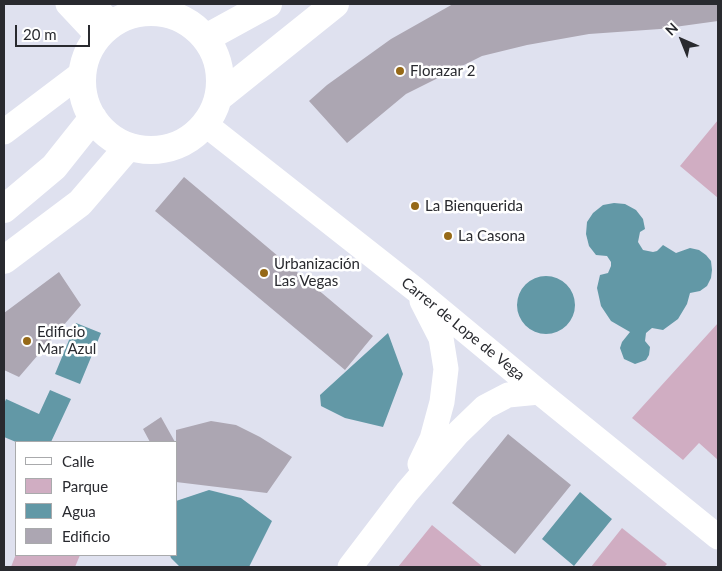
<!DOCTYPE html>
<html>
<head>
<meta charset="utf-8">
<style>
  body { margin:0 }
  #map { position:relative; width:722px; height:571px; overflow:hidden; background:#dfe1ef; font-family:Lato,sans-serif }
  canvas { display:block }
  .frame { position:absolute; inset:0; border:5px solid #292a2f; pointer-events:none }
  .legend { position:absolute; left:15px; top:441px; width:162px; height:115px; box-sizing:border-box; background:#fff; border:1px solid #a9aaac; margin:0; padding:6px 9px; list-style:none; font-size:15px; color:#292a2f }
  .legend li { display:flex; align-items:center; gap:10px; height:25px }
  .legend b { width:25px; border:1px solid #a9aaac }
  .north { position:absolute; left:657px; top:15px; width:50px; height:50px; -webkit-text-stroke:4px #fff; paint-order:stroke; rotate:316deg; font-size:14px; font-weight:700; line-height:20px; text-align:center; color:#292a2f }
  .north::after { content:''; display:block; margin:auto; width:18px; height:22px; background:#292a2f; clip-path:polygon(50% 0,100% 100%,50% 72%,0 100%) }
  .scale { position:absolute; left:15px; top:25px; width:75px; height:22px; box-sizing:border-box; border:2px solid #292a2f; border-top:0; padding-left:6px; font-size:15px; line-height:18px; white-space:nowrap; color:#292a2f; -webkit-text-stroke:4px #fff; paint-order:stroke }
</style>
</head>
<body>
<div id="map">
<canvas width="722" height="571"></canvas>
<div class="frame"></div>
<ul class="legend">
<li><b style="height:6px;background:#fff"></b>Calle</li>
<li><b style="height:14px;background:#d0adc2"></b>Parque</li>
<li><b style="height:14px;background:#6298a6"></b>Agua</li>
<li><b style="height:14px;background:#aca6b2"></b>Edificio</li>
</ul>
<div class="north">N</div>
<div class="scale">20 m</div>
</div>
<script>
const c = document.querySelector('canvas').getContext('2d');
c.lineJoin = 'round';
function paint(path, color) { c.fillStyle = color; c.fill(path, 'evenodd'); }
const shape = rows => new Path2D(rows.map(r => 'M' + r).join(''));
function strokePath(path, color, width, dash) { c.strokeStyle = color; c.lineWidth = width; c.lineCap = dash ? 'butt' : 'round'; c.setLineDash(dash || []); c.stroke(path); }
function write(font, color, halo, rows, align = 'center') {
  c.font = font + ' Lato,sans-serif'; c.lineWidth = 5; c.setLineDash([]); c.textBaseline = 'middle'; c.strokeStyle = halo; c.fillStyle = color; for (const [text, x, y, turn = 0] of rows) {
    c.save(); c.translate(x, y); c.rotate((+turn || 0) * Math.PI / 180); c.textAlign = isNaN(turn) ? turn : align; if (halo) c.strokeText(text, 0, 0); c.fillText(text, 0, 0); c.restore();
  }
}
paint(shape([
  [718,120,718,198,680,166],
  [718,323,718,460,699,443,683,460,632,418],
  [432,525,483,567,398,567],
  [622,528,667,564,664,567,591,567],
  [16,554,16,555,80,555,75,567,11,567]
]), '#d0adc2');
paint(shape([
  [614,203,625,204,636,210,643,219,645,229,640,232,638,242,643,250,653,252,657,251,663,245,676,253,690,248,699,250,706,255,711,261,712,270,711,278,707,286,700,291,690,293,687,304,678,319,663,330,652,328,646,333,645,341,650,347,649,355,646,360,635,364,624,359,620,348,622,342,630,332,611,321,601,306,597,288,600,275,608,273,611,266,611,262,607,256,596,255,589,246,586,234,587,222,593,213,603,205],
  '517 305a29 29 0 1 1 58 0a29 29 0 1 1-58 0Z',
  [76,323,101,333,80,384,55,374],
  [388,333,403,374,383,427,345,418,321,406,320,395],
  [50,390,71,399,51,442,16,442,4,437,4,404,6,399,39,414],
  [209,490,241,498,272,521,249,567,180,567,171,558,170,555,176,555,176,501],
  [580,492,612,519,574,566,542,539]
]), '#6298a6');
paint(shape([
  [453,4,718,4,718,21,660,29,589,34,527,45,482,56,406,94,347,143,309,101,327,85,391,39],
  [184,177,373,336,345,370,155,211],
  [59,272,81,305,19,377,4,370,4,313],
  [161,417,175,442,150,442,143,429],
  [211,421,236,425,260,437,292,457,267,493,176,482,176,430],
  [508,434,571,485,515,554,452,503]
]), '#aca6b2');
strokePath(shape([
  [68,4,98,36],
  [92,4,112,24],
  [163,12,172,4],
  [205,124,416,290,539,392,718,537],
  [4,132,82,73],
  [420,464,432,439,442,402,446,369,441,338,422,301],
  [350,567,407,492,457,434,485,407,508,395,539,392]
]), '#fff', 25);
strokePath(shape([
  '82 81a69 69 0 1 1 138 0a69 69 0 1 1-138 0Z',
  [206,38,268,4],
  [219,97,335,4],
  [4,209,54,167,93,118],
  [4,260,80,203,128,147]
]), '#fff', 28);
for (const [x, y, r, color] of [
  [400,71,5,"#966917"],
  [415,206,5,"#966917"],
  [448,236,5,"#966917"],
  [264,273,5,"#966917"],
  [27,341,5,"#966917"]
]) { const dot = new Path2D(); dot.arc(x, y, r, 0, 2 * Math.PI); c.fillStyle = color; c.fill(dot); strokePath(dot, '#fff', 2); }
write('15px', '#292a2f', '#fff', [
  ["Florazar 2",410,71],
  ["La Bienquerida",425,206],
  ["La Casona",458,236],
  ["Urbanización",274,264],
  ["Las Vegas",274,281],
  ["Edificio",37,332],
  ["Mar Azul",37,349]
], 'left');
write('15px', '#292a2f', '#fff', [
  ["Carrer de Lope de Vega",463,329,39]
]);
</script>
</body>
</html>
